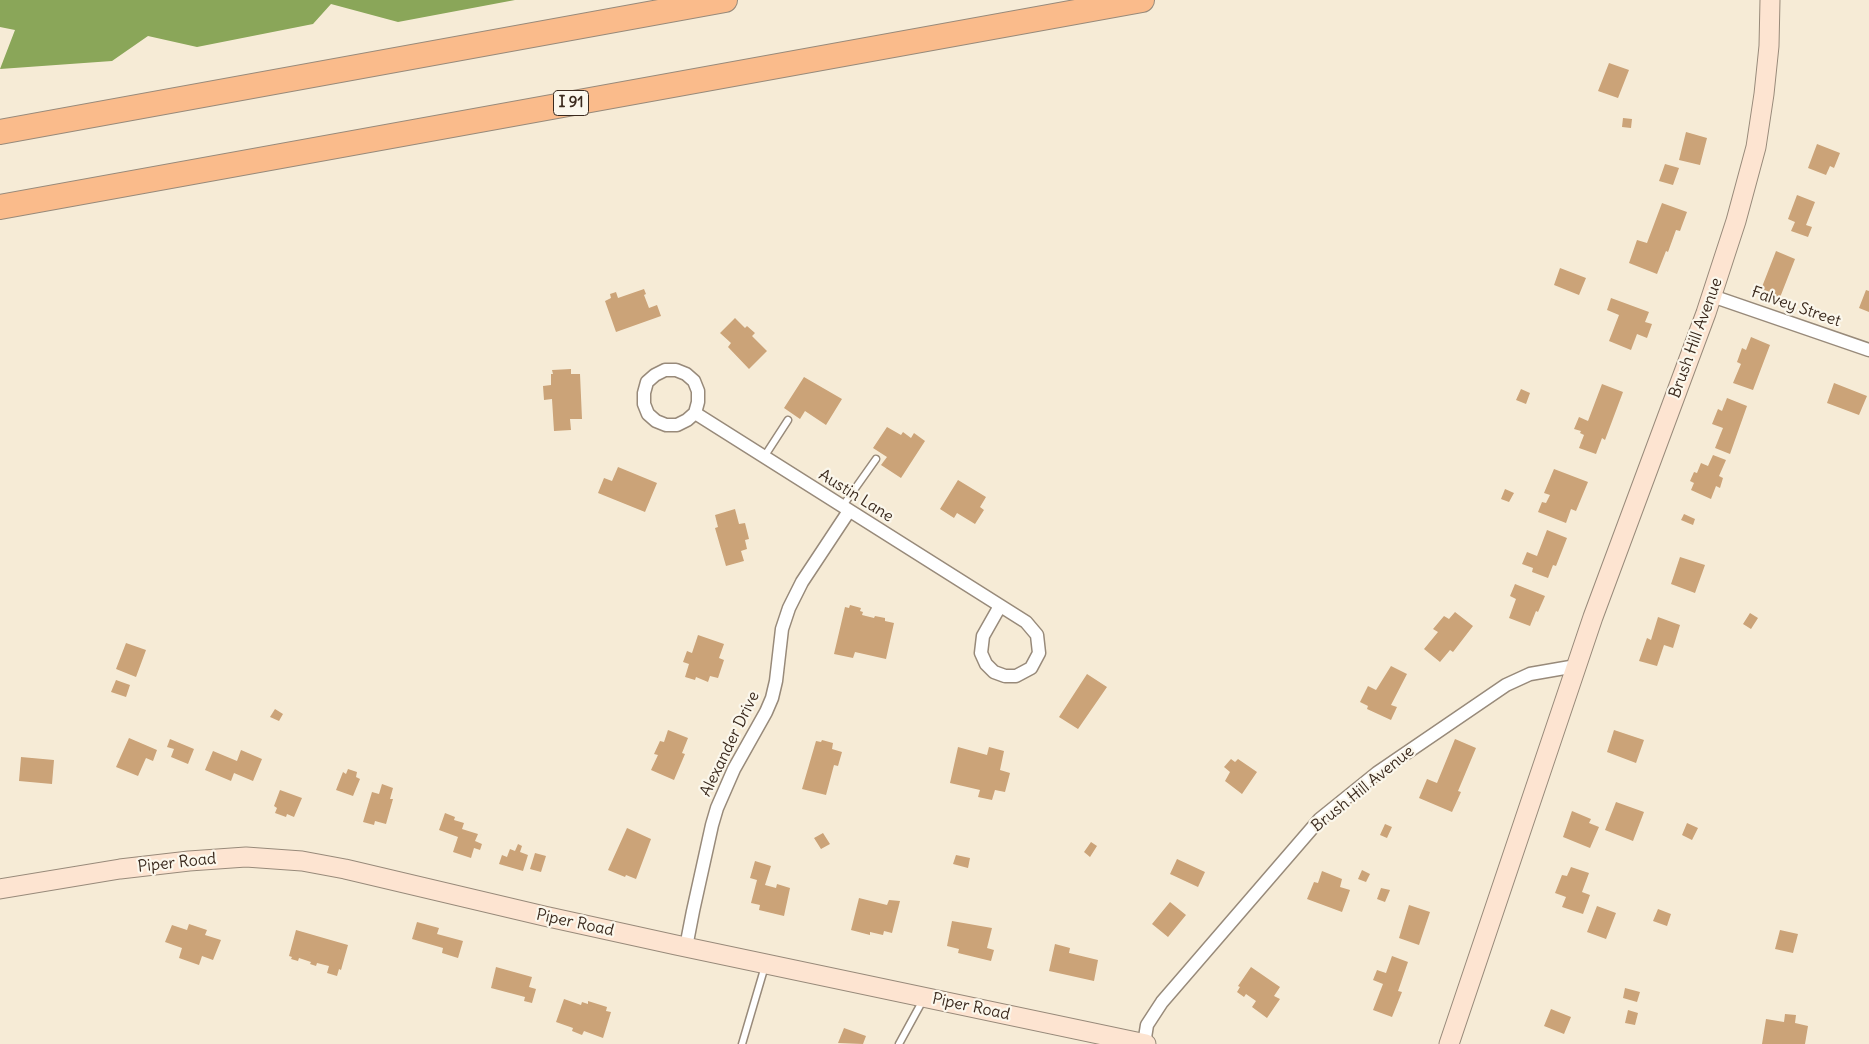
<!DOCTYPE html>
<html>
<head>
<meta charset="utf-8">
<style>
  body { margin:0 }
  canvas { display:block; background:#f6ebd6 }
</style>
</head>
<body>
<canvas width="1869" height="1044"></canvas>
<script>
const c = document.querySelector('canvas').getContext('2d');
c.lineJoin = 'round';
function paint(path, color) { c.fillStyle = color; c.fill(path, 'evenodd'); }
const shape = rows => new Path2D(rows.map(r => 'M' + r).join(''));
function strokePath(path, color, width, dash) { c.strokeStyle = color; c.lineWidth = width; c.lineCap = dash ? 'butt' : 'round'; c.setLineDash(dash || []); c.stroke(path); }
function write(font, color, halo, rows, align = 'center') {
  c.font = font + ' Delius,sans-serif'; c.lineWidth = 4.5; c.setLineDash([]); c.textBaseline = 'middle'; c.strokeStyle = halo; c.fillStyle = color; for (const [text, x, y, turn = 0] of rows) {
    c.save(); c.translate(x, y); c.rotate((+turn || 0) * Math.PI / 180); c.textAlign = isNaN(turn) ? turn : align; if (halo) c.strokeText(text, 0, 0); c.fillText(text, 0, 0); c.restore();
  }
}
paint(shape([
  [0,0,515,0,398,22,331,4,313,24,197,47,148,36,112,61,0,69,15,30,0,27]
]), '#8aa659');
paint(shape([
  [1609,63,1629,70,1618,98,1598,91],
  [1623,118,1632,119,1631,128,1622,127],
  [1686,132,1707,138,1700,165,1679,160],
  [1817,144,1840,153,1834,168,1830,166,1826,175,1808,168],
  [1665,164,1679,168,1673,185,1659,181],
  [1797,195,1815,202,1806,225,1812,227,1808,237,1791,231,1795,222,1788,219],
  [1662,203,1687,212,1680,231,1676,230,1668,252,1666,251,1657,274,1629,263,1637,240,1647,243],
  [1776,251,1795,259,1779,300,1760,292],
  [1560,268,1586,278,1579,295,1554,285],
  [644,289,646,294,644,295,649,308,657,305,661,316,616,332,605,301,611,298,610,294,616,292,618,298],
  [1866,290,1869,291,1869,312,1859,308],
  [1611,298,1649,312,1645,322,1652,324,1647,338,1637,334,1631,350,1609,341,1619,315,1607,310],
  [735,318,745,328,747,326,755,333,752,336,767,351,749,369,728,347,731,343,720,333],
  [1751,337,1770,345,1753,390,1733,383,1741,364,1737,362,1742,348,1746,350],
  [571,369,571,374,580,374,582,419,570,419,571,430,554,431,552,399,544,400,543,386,551,385,551,374,553,374,552,370],
  [804,377,842,399,826,425,805,411,800,419,784,408],
  [1834,383,1867,396,1859,415,1827,403],
  [1602,384,1623,392,1605,440,1602,438,1596,454,1579,448,1584,435,1580,433,1581,431,1574,429,1579,417,1588,421],
  [1521,389,1530,393,1526,404,1516,400],
  [1727,398,1747,406,1730,454,1715,448,1723,428,1712,424,1718,409,1722,411],
  [887,427,901,435,903,432,911,438,914,433,925,441,901,478,881,465,887,457,873,448],
  [1713,455,1726,460,1719,476,1723,478,1720,488,1716,486,1711,499,1691,490,1694,483,1690,481,1694,472,1697,473,1701,463,1708,466],
  [618,467,657,483,645,512,598,493,604,478,612,481],
  [1554,469,1588,482,1576,511,1571,509,1566,523,1538,512,1542,502,1546,503,1550,495,1544,493],
  [958,480,986,497,980,507,984,510,975,524,957,513,954,518,940,509],
  [1505,489,1514,493,1509,502,1501,499],
  [735,509,739,524,745,523,749,539,745,540,747,549,741,551,744,561,726,566,715,528,718,527,715,515],
  [1684,514,1695,519,1693,525,1681,520],
  [1547,530,1567,538,1556,566,1553,565,1548,578,1532,572,1533,568,1522,564,1527,552,1537,556],
  [1680,557,1705,565,1695,593,1671,584],
  [1515,584,1545,596,1538,612,1536,611,1530,626,1509,618,1516,599,1510,596],
  [850,605,861,608,860,611,863,612,862,615,874,618,875,616,885,618,885,621,894,623,886,659,855,652,853,658,834,654,845,607,849,608],
  [1455,612,1473,626,1453,652,1450,650,1440,662,1424,649,1438,632,1433,629,1444,616,1449,619],
  [1750,613,1758,618,1751,629,1743,624],
  [1658,617,1680,625,1673,648,1664,645,1657,666,1639,661,1647,638,1651,640],
  [698,635,724,644,719,658,724,660,718,678,710,676,708,682,696,677,695,680,685,677,689,664,683,662,687,651,692,653],
  [126,643,146,650,136,677,116,669],
  [1391,666,1407,674,1391,705,1397,707,1391,720,1367,709,1368,706,1360,702,1368,686,1376,690],
  [1087,674,1107,687,1078,729,1059,717],
  [116,680,130,685,126,697,111,692],
  [275,709,283,714,279,721,270,717],
  [668,730,688,738,682,753,685,754,674,780,651,770,658,755,654,754,660,741,664,742],
  [1614,730,1644,740,1636,763,1607,752],
  [129,738,157,750,153,761,146,758,138,776,116,767],
  [170,739,194,749,188,764,171,757,174,749,167,747],
  [1455,739,1476,748,1458,791,1461,792,1452,812,1419,798,1427,779,1437,783],
  [822,740,833,743,832,749,842,752,838,766,834,765,826,795,802,789,816,741,821,742],
  [958,747,987,755,989,747,1004,751,1000,770,1010,773,1005,792,995,790,992,800,978,797,980,790,950,783],
  [241,750,262,759,253,781,234,773,231,781,205,770,213,751,237,761],
  [21,757,54,760,52,784,19,781],
  [1231,759,1235,762,1238,759,1257,772,1242,794,1225,781,1230,772,1224,767],
  [348,769,357,772,356,777,360,779,353,796,336,790,343,772,346,774],
  [382,784,393,788,390,799,393,799,386,824,375,821,374,825,363,822,372,792,379,794],
  [280,790,302,798,294,817,287,814,286,817,275,813,277,808,274,806],
  [1616,802,1644,812,1633,841,1605,830],
  [1572,811,1591,819,1589,823,1599,827,1590,848,1563,837],
  [445,813,455,817,454,820,464,823,462,829,478,834,475,841,482,844,480,850,474,848,471,858,453,852,458,837,439,830],
  [1687,823,1698,828,1692,840,1682,835],
  [1385,824,1392,827,1387,838,1380,835],
  [627,828,651,839,636,879,626,875,625,877,608,870],
  [823,833,830,844,821,849,814,838],
  [1091,842,1097,846,1090,857,1084,852],
  [518,844,522,846,520,852,528,855,523,871,499,864,502,855,507,857,510,849,515,851],
  [535,853,546,856,541,872,530,869],
  [956,855,970,858,968,868,953,864],
  [1177,859,1205,872,1198,887,1170,874],
  [755,861,771,866,765,885,776,888,777,884,790,888,784,916,759,910,760,905,751,903,757,880,750,878],
  [1571,867,1589,873,1582,892,1590,895,1583,914,1562,907,1566,897,1555,893,1562,875,1567,876],
  [1362,870,1370,874,1366,882,1358,879],
  [1322,871,1342,879,1340,887,1350,890,1342,912,1307,899,1314,882,1318,883],
  [1381,888,1390,890,1385,902,1377,899],
  [859,898,887,905,889,900,900,901,892,933,884,931,883,935,870,932,870,935,851,930],
  [1170,902,1186,915,1168,937,1152,924],
  [1409,905,1430,912,1419,945,1399,938],
  [1597,906,1616,913,1606,939,1587,932],
  [1658,909,1671,914,1667,926,1653,921],
  [952,921,992,928,987,948,994,950,991,961,958,953,959,949,947,946],
  [417,922,439,928,437,934,463,941,458,958,442,953,443,948,412,939],
  [189,924,207,930,205,935,221,940,213,960,202,956,199,965,179,958,182,948,165,942,172,925,187,930],
  [296,930,348,945,341,970,339,969,337,976,327,973,329,966,317,963,316,966,310,964,311,962,299,958,298,961,291,959,292,957,289,956],
  [1780,930,1798,934,1793,953,1775,949],
  [1055,944,1070,948,1069,953,1098,960,1094,981,1049,971],
  [1392,956,1408,962,1398,991,1402,992,1392,1017,1373,1010,1383,984,1373,980,1377,970,1386,973],
  [496,967,532,977,529,987,536,989,532,1003,524,1001,525,997,491,988],
  [1251,967,1280,987,1274,996,1280,999,1267,1018,1252,1007,1256,1001,1246,994,1244,997,1237,992,1240,987,1238,986],
  [1625,988,1640,992,1637,1002,1623,998],
  [564,999,581,1005,582,1002,588,1004,588,1001,607,1007,606,1011,611,1012,603,1038,584,1031,582,1035,572,1031,573,1028,556,1022],
  [1551,1009,1571,1017,1564,1034,1544,1026],
  [1628,1010,1638,1013,1635,1025,1625,1023],
  [1785,1014,1796,1015,1795,1023,1808,1026,1805,1044,1762,1044,1766,1019,1784,1022],
  [844,1028,866,1036,863,1044,838,1043]
]), '#cba378');
const lane = shape([
  [764,457,788,420],
  [842,507,876,459],
  [742,1044,765,966],
  [899,1044,923,1000]
]);
const street = shape([
  [1712,296,1869,350],
  [695,413,687,420,677,425,666,425,656,421,648,414,644,404,644,393,647,382,655,375,665,370,676,370,686,374,694,381,698,391,698,402,695,413,1026,622,1037,635,1039,653,1031,668,1016,676,1005,676,994,672,986,664,981,653,983,636,1000,606],
  [686,947,693,911,712,825,717,808,734,769,766,712,772,698,776,681,782,629,789,608,802,582,849,511],
  [1144,1044,1147,1025,1162,1002,1320,819,1377,773,1506,685,1530,674,1576,666]
]);
const secondary = shape([
  [0,889,120,869,189,861,246,857,302,861,345,869,544,916,676,945,1146,1044],
  [1449,1044,1593,617,1706,313,1736,221,1756,147,1764,94,1769,46,1770,0]
]);
const highway = shape([
  [0,132,725,0],
  [0,207,1142,0]
]);
strokePath(lane, '#988a7a', 9);
strokePath(street, '#988a7a', 15);
strokePath(secondary, '#988a7a', 21);
strokePath(highway, '#988a7a', 26);
strokePath(lane, '#fff', 6);
strokePath(street, '#fff', 12);
strokePath(secondary, '#fde4d1', 19);
strokePath(highway, '#fabb8b', 24);
for (const [x, y, w] of [
  [571,103,35]
]) { const box = new Path2D(); box.roundRect(x - w / 2, y - 12.5, w, 25, 4); c.fillStyle = '#fbf7ec'; c.fill(box); strokePath(box, '#3b2a1e', 1); }
write('bold 15px', '#3b2a1e', null, [
  ["I 91",571,103]
]);
write('16px', '#3b2a1e', '#fbf7ec', [
  ["Falvey Street",1796,307,19],
  ["Brush Hill Avenue",1696,338,-70],
  ["Austin Lane",856,496,32],
  ["Alexander Drive",730,744,-64],
  ["Brush Hill Avenue",1363,789,-39],
  ["Piper Road",177,863,-6],
  ["Piper Road",575,923,12],
  ["Piper Road",971,1007,12]
]);
</script>
</body>
</html>
